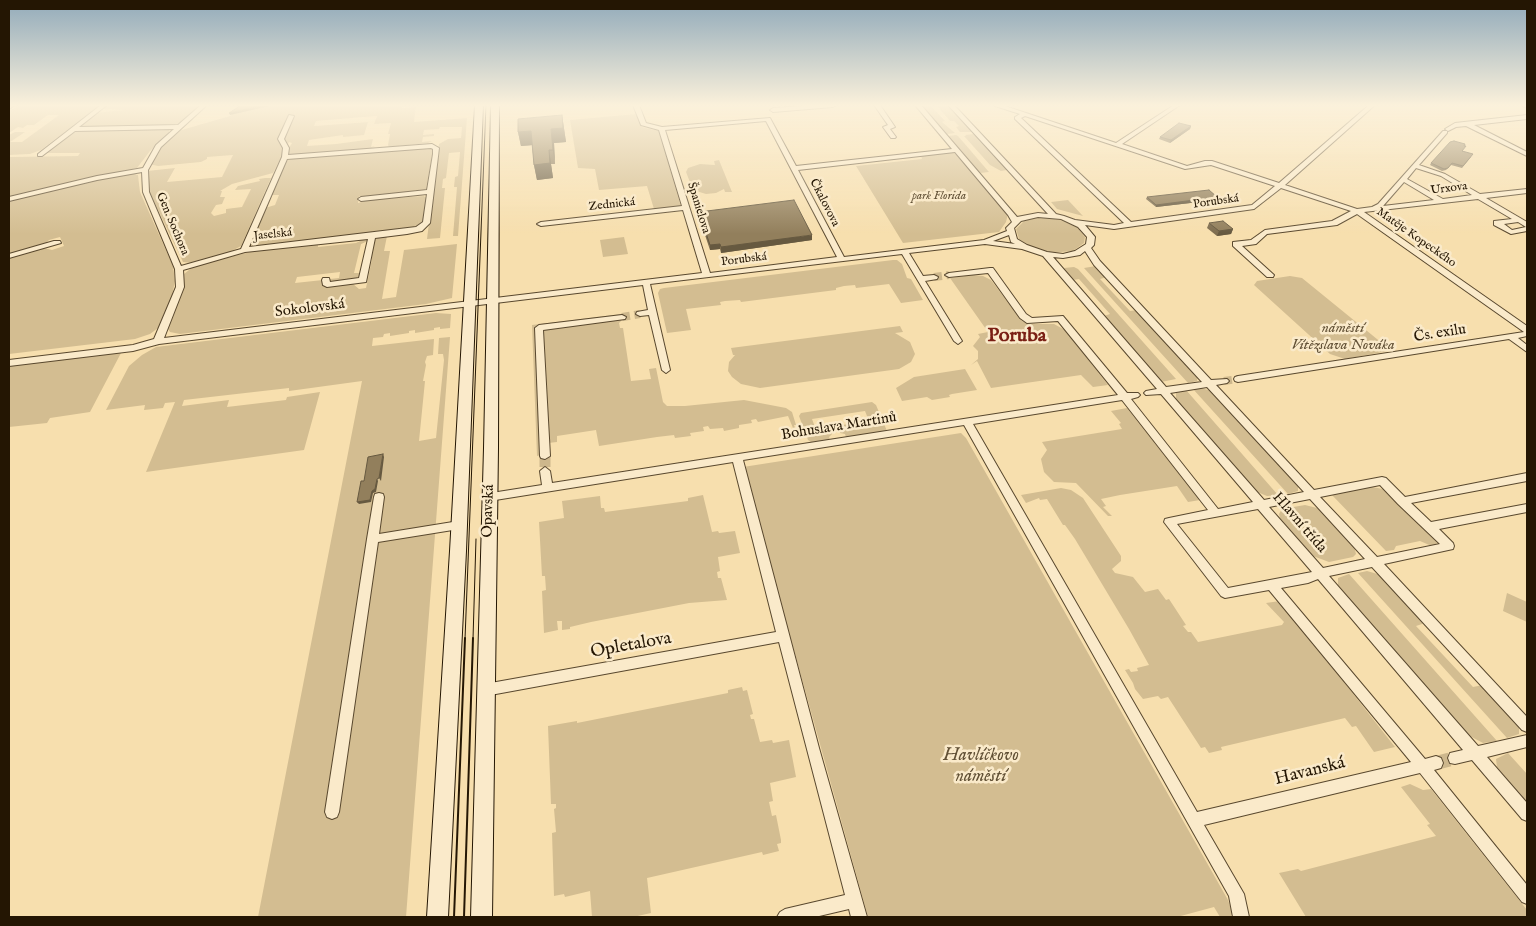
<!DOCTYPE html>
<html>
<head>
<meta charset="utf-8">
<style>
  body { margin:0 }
  #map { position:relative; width:1536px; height:926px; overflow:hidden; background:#f7dfae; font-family:"IM FELL English",serif }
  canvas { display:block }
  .frame { position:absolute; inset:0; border:10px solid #241603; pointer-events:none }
</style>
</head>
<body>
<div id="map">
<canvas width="1536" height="926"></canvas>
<div class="frame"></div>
</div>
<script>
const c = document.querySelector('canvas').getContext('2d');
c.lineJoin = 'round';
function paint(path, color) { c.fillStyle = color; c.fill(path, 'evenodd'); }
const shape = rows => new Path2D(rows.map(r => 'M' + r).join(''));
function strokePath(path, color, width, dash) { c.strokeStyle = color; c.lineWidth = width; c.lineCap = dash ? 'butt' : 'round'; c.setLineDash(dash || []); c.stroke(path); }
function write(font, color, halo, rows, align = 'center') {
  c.font = font + ' "IM FELL English",serif'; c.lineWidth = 5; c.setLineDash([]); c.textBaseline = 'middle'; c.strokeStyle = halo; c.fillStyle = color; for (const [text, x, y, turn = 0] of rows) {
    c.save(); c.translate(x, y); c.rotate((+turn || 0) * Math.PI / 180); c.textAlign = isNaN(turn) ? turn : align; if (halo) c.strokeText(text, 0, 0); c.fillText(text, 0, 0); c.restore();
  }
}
paint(shape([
  [19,105,100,105,41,150,30,154,9,155,9,135,15,132,25,132,10,142,22,142,59,115,48,115,34,125,27,125,23,128,18,127,9,133,9,111],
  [105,105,200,105,180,123,170,126,79,127,95,113,123,110,103,109,102,108],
  [242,105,403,105,402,108,416,107,414,122,467,118,458,236,453,236,457,187,454,187,455,177,458,176,460,152,449,153,446,178,443,179,442,188,445,188,440,238,427,239,439,144,448,139,461,138,462,127,440,127,439,129,424,130,423,135,434,134,434,136,423,137,422,142,432,141,428,143,389,147,388,145,390,134,388,134,391,123,374,124,377,116,316,121,314,126,368,122,364,135,343,137,343,135,309,140,307,146,336,144,373,139,371,147,375,146,370,149,293,155,288,154,287,151,292,143,289,142,273,173,232,184,220,191,222,191,220,197,225,197,222,204,216,205,211,213,214,216,226,213,226,209,242,207,251,189,235,190,238,186,260,181,259,179,265,178,271,178,241,246,230,252,193,263,183,262,149,191,147,171,175,168,167,182,222,177,233,155,207,157,207,159,201,162,158,166,149,164,159,149,178,131,230,116,243,106],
  [921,105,930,105,945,121,942,122,955,133,947,134],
  [936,105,947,105,972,132,960,132,956,127,959,126,954,121,950,121],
  [636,114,642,127,659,131,681,207,654,209,647,186,599,190,595,169,578,168,570,120],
  [164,129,169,130,169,133,150,151,137,168,9,198,9,157,78,156,80,153,45,153,76,131],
  [974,134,1007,170,1001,171,990,165,964,136,966,136,965,135],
  [956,135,958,136,989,172,980,173,948,136],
  [431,147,433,150,426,189,368,197,361,196,359,196,358,203,368,200,424,196,426,198,423,224,418,228,255,247,250,244,265,208,275,205,279,195,270,195,286,161,297,157],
  [951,152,957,155,1008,214,1006,222,999,232,903,243,856,166,922,159,921,156],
  [719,160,732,192,725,192,724,189,716,193,706,194,693,190,686,172,688,168,700,164,715,165,714,161],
  [129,173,138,175,140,192,173,266,175,281,172,296,158,328,150,334,135,339,9,354,9,258,44,248,52,250,64,246,60,237,49,240,44,245,9,255,9,201],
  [1068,200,1083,216,1057,209,1051,202],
  [1040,217,1060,220,1077,227,1085,237,1084,243,1073,251,1061,252,1047,252,1028,245,1019,239,1016,229,1024,221],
  [387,236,384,251,390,251,382,299,396,297,404,250,457,244,452,298,426,304,180,334,170,332,168,329,183,290,184,274,194,266,258,250,318,244,318,247,356,243,364,239,368,241,361,244,354,273,362,273,359,277,329,283,330,279,339,278,340,272,297,277,295,283,323,280,323,286,353,284,359,289,366,288,372,259,370,257,373,241,380,237],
  [624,237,628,254,603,257,600,240],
  [893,260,897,260,902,264,907,278,911,279,923,300,901,303,889,284,856,288,855,285,844,286,836,288,836,290,741,302,740,300,725,301,720,302,721,305,686,309,691,330,667,333,658,293,660,289,664,288],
  [1096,266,1107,277,1100,279,1130,311,1138,310,1198,376,1197,381,1188,383,1084,268],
  [1074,267,1078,269,1176,379,1161,382,1104,316,1110,314,1079,279,1073,280,1064,268],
  [973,275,983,276,991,280,1022,321,1032,324,1054,324,1065,330,1108,385,1093,387,1081,375,991,388,977,361,971,365,978,359,978,351,973,346,980,337,978,334,988,332,950,278],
  [1290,276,1302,278,1388,348,1388,351,1345,359,1330,354,1254,285,1257,281],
  [436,313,451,314,450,328,440,329,440,327,434,328,434,330,415,333,415,330,409,331,409,333,390,336,390,333,384,334,383,337,373,338,372,346,434,339,433,355,427,356,425,362,426,365,423,381,425,381,419,441,436,438,444,360,443,354,438,354,439,338,450,337,406,917,258,917,362,381,289,391,289,388,184,400,182,406,229,400,227,407,286,400,287,397,320,392,304,450,146,472,175,402,165,403,163,408,144,410,145,405,106,410,129,366,142,355,156,347],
  [621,314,622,320,619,323,620,328,623,328,631,381,651,379,649,369,656,368,663,402,667,406,685,406,744,400,786,408,792,412,796,425,794,425,795,428,793,428,788,416,758,422,756,419,751,420,752,423,739,425,739,428,724,431,723,428,710,429,708,426,703,427,704,431,690,433,691,436,675,438,674,435,657,437,599,446,596,430,557,436,557,442,548,443,541,455,537,456,532,325],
  [900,326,903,332,895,333,910,342,915,354,911,362,899,369,760,388,741,384,732,377,728,371,729,362,735,355,733,355,731,348],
  [118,352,121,353,90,412,50,418,47,423,9,427,9,366],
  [965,369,977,390,952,394,949,395,950,397,932,400,927,397,902,401,896,388,914,377],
  [1200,388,1209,390,1298,485,1298,491,1288,494,1193,389],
  [1186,390,1278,495,1267,496,1257,492,1176,399,1176,393],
  [872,402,876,405,887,431,846,437,845,434,840,433,839,427,842,425,869,421,865,411,812,419,816,430,828,429,832,434,829,437,830,440,811,442,808,440,799,416,801,413],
  [1127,408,1200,500,1188,502,1177,486,1120,495,1101,499,1106,506,1103,507,1112,516,1108,516,1076,483,1054,482,1044,472,1041,459,1047,450,1042,442,1122,429,1119,424,1121,423,1111,411],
  [961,433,966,438,1228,900,1232,912,1231,917,1220,917,1214,907,1177,917,868,917,743,467],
  [1372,487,1383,489,1435,538,1437,543,1434,547,1420,541,1396,546,1394,550,1386,551,1331,494],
  [1061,488,1071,490,1083,498,1121,556,1121,561,1112,569,1115,573,1133,577,1145,592,1158,589,1166,600,1169,599,1186,625,1183,626,1188,632,1191,632,1198,642,1282,625,1284,622,1266,603,1280,601,1395,747,1374,752,1356,726,1352,727,1345,718,1221,747,1222,750,1209,753,1205,747,1201,748,1168,697,1161,699,1158,696,1143,699,1135,689,1133,683,1125,670,1129,669,1131,672,1138,671,1137,668,1149,665,1129,629,1075,539,1065,525,1063,525,1047,499,1040,500,1039,498,1026,503,1021,495],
  [703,495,712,532,718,531,719,533,735,531,740,553,718,557,720,571,717,572,718,578,721,578,727,600,689,603,591,622,570,627,570,629,562,630,562,621,557,621,558,630,544,633,542,591,546,590,545,576,542,576,539,522,564,518,562,501,600,496,601,508,604,508,605,512,688,501,688,498],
  [1305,505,1317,508,1324,513,1354,546,1356,554,1353,557,1329,562,1313,556,1280,518,1279,514,1282,509],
  [1367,571,1381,575,1425,623,1416,626,1473,687,1483,685,1519,725,1519,734,1507,738,1358,573],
  [1349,574,1497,741,1483,743,1468,735,1338,585,1338,578],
  [1507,593,1527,602,1527,622,1503,611],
  [742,687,743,691,747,690,753,714,750,715,751,719,754,719,760,742,772,740,773,743,789,740,796,777,770,783,773,801,769,802,772,816,776,815,781,840,781,843,777,844,779,851,763,855,762,852,647,878,651,913,633,917,592,917,590,891,565,897,564,894,554,896,552,833,556,832,554,809,556,808,556,804,551,804,548,726,577,721,577,723,728,693,728,690],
  [1508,753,1527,774,1527,803,1497,767,1496,759],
  [1410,784,1423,790,1431,789,1527,910,1527,917,1306,917,1279,873,1298,869,1301,871,1436,836,1427,825,1430,824,1401,787]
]), '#d3bd91');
strokePath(shape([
  [934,277,949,275],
  [622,317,640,314],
  [1224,381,1238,379]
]), '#cdb78c', 8, [8, 4.5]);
strokePath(shape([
  [545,456,545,471]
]), '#cdb78c', 11, [11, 5.5]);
strokePath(shape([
  [1436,763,1455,758]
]), '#cdb78c', 14, [14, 7]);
const street = shape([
  [9,105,15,105,9,109,9,105],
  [101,105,107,105,79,127,178,125,201,105,207,105,161,147,148,170,149,192,181,266,241,249,282,157,283,148,278,139,289,115,294,116,284,139,289,148,288,155,432,144,439,148,430,223,422,231,407,234,375,238,366,282,327,287,323,285,322,280,323,278,329,278,330,282,359,278,368,239,245,252,183,270,184,287,164,338,702,273,683,210,541,226,537,224,541,222,682,206,659,130,641,125,633,105,639,105,646,123,662,127,770,118,796,166,952,149,915,105,921,105,1017,217,1038,213,1048,214,948,105,954,105,1056,214,1064,216,1075,220,1114,225,1124,223,1015,119,1015,117,1020,114,995,106,994,105,1002,105,1116,143,1174,105,1180,105,1122,144,1187,166,1205,161,1212,161,1279,183,1369,105,1375,105,1285,185,1357,209,1372,207,1378,204,1443,131,1447,131,1447,133,1419,165,1445,174,1480,194,1527,189,1527,193,1486,198,1527,222,1527,231,1511,234,1494,225,1494,221,1512,219,1478,199,1364,212,1527,326,1527,336,1518,338,1527,345,1527,352,1509,339,1238,382,1235,381,1234,379,1235,377,1238,376,1524,332,1357,214,1337,225,1267,234,1256,244,1242,246,1274,275,1273,277,1267,277,1233,246,1233,242,1251,240,1265,230,1332,221,1351,211,1281,188,1254,209,1114,229,1085,225,1095,237,1094,245,1091,248,1100,261,1211,380,1227,379,1229,381,1227,383,1216,385,1314,490,1382,477,1386,478,1405,497,1527,473,1527,481,1411,503,1431,522,1527,504,1527,512,1439,529,1453,543,1454,546,1453,549,1384,564,1527,717,1527,732,1522,730,1372,567,1329,576,1478,746,1527,735,1527,747,1487,757,1527,803,1527,821,1522,819,1472,760,1455,764,1450,763,1448,758,1450,753,1463,750,1318,579,1308,583,1281,588,1425,759,1436,756,1441,758,1443,763,1441,768,1434,770,1527,885,1527,904,1522,902,1420,773,1204,825,1244,894,1249,917,1233,917,1229,896,964,425,743,460,819,748,867,917,851,917,849,909,815,917,777,917,780,912,785,909,845,895,779,642,485,696,481,694,479,690,481,686,485,684,776,632,733,462,489,501,485,500,484,497,485,494,542,485,540,471,545,467,550,471,552,483,1118,395,1058,321,1027,323,1020,318,988,273,949,277,945,275,949,273,990,268,993,268,1026,314,1032,318,1063,316,1127,393,1138,393,1140,395,1138,397,1131,399,1218,509,1253,502,1161,394,1146,395,1144,393,1146,391,1157,389,1043,256,1022,249,985,244,909,253,923,276,934,275,938,277,937,279,925,281,962,341,958,344,954,341,902,254,650,284,670,370,666,373,662,370,649,315,640,316,636,314,637,312,648,310,643,285,159,344,133,351,9,366,9,360,133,345,154,339,176,287,175,269,143,192,142,172,97,180,9,201,9,197,97,176,143,168,156,145,174,129,75,131,42,156,38,156,38,154,101,105],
  [1025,116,1185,169,1211,165,1275,186,1252,205,1131,222,1021,118,1025,116],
  [766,121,837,257,710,273,665,130,766,121],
  [431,148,433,149,433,154,427,190,361,197,358,199,361,201,427,194,423,222,416,227,249,247,287,159,431,148],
  [955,152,1008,215,1012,222,1006,228,1007,231,984,240,844,257,798,170,955,152],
  [1416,168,1441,176,1472,195,1443,199,1407,179,1416,168],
  [1404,182,1434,200,1383,206,1404,182],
  [1038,217,1061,219,1078,227,1087,237,1086,244,1075,251,1063,254,1047,252,1027,245,1017,239,1014,228,1021,221,1038,217],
  [1518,222,1526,227,1512,230,1504,224,1518,222],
  [1009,235,1011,242,1015,244,993,241,1009,235],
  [1085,251,1094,265,1202,382,1166,387,1053,257,1063,258,1080,255,1085,251],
  [1207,387,1304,492,1264,500,1170,393,1207,387],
  [1122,400,1208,510,1169,518,1165,519,1164,522,1221,596,1225,598,1269,590,1411,762,1197,812,973,424,1122,400],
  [1380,485,1398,504,1440,544,1377,557,1320,497,1380,485],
  [1310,499,1365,559,1323,568,1269,507,1310,499],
  [1258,509,1312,572,1228,588,1177,524,1258,509],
  [817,105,836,105,833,107,773,112,770,110,773,108,817,105],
  [874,105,880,105,895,127,890,129,896,137,895,138,891,138,883,127,888,125,874,105],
  [1522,105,1527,105,1527,108,1523,106,1522,105],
  [1527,115,1527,119,1474,125,1527,152,1527,156,1466,126,1456,127,1448,131,1445,129,1455,123,1527,115],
  [54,241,60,241,61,243,9,258,9,254,54,241],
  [622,315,626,317,625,319,543,330,550,456,545,459,541,458,540,456,535,328,539,325,622,315],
  [379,493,383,494,384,497,379,534,459,521,463,522,464,525,463,528,459,529,378,542,339,812,337,817,332,819,327,817,325,812,367,539,374,497,375,494,379,493]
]);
const secondary = shape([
  [475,105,483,105,466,551,448,917,427,917,450,551,475,105],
  [491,105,499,105,498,448,492,917,471,917,484,448,491,105]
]);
strokePath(street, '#59482e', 2);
strokePath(secondary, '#241603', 2);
paint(street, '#faeaca');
paint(secondary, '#faeaca');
strokePath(shape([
  [465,639,486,105],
  [473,639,476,539]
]), '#241603', 1);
strokePath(shape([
  [454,917,465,638],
  [464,917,473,638]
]), '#241603', 2);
paint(shape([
  [562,115,566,142,554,143,555,164,551,164,553,178,537,180,534,165,532,145,521,146,518,132],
  [1191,126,1190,129,1170,143,1159,139,1160,137],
  [1464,146,1462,151,1471,157,1462,168,1451,165,1446,170,1442,171,1430,165,1431,163],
  [1147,197,1216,200,1156,207,1146,199],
  [699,212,812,240,721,253,720,249,710,250,699,217],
  [1209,223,1233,229,1231,234,1217,236,1207,228]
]), '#7e6d4f');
paint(shape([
  [264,105,274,105,230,115,229,113],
  [562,115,566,142,554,143,555,164,553,150,551,129],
  [1191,126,1190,129,1170,143,1171,140],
  [531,131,534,145,521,146,518,132],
  [549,150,553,178,537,180,534,165],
  [1217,197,1216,200,1156,207,1156,205],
  [1233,229,1231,234,1217,236,1219,231],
  [812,235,812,240,721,253,721,247],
  [720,244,720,249,710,250,710,245],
  [383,454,384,457,381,481,379,478],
  [377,479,378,481,376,492,373,493,371,502,359,504,357,502,372,491]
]), '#665940');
const building = shape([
  [241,105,264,105,229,113,241,105],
  [562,115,563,128,551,129,553,150,549,150,550,163,534,165,531,131,518,132,518,119,562,115],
  [1179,123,1191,126,1171,140,1160,137,1179,123],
  [1454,141,1465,144,1464,146,1466,146,1462,151,1473,154,1463,166,1452,163,1448,168,1444,169,1431,163,1450,142,1454,141],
  [1209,190,1217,197,1156,205,1147,197,1209,190],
  [794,200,812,235,721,247,720,244,710,245,699,212,794,200],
  [1223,221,1233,229,1219,231,1209,223,1223,221],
  [383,454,379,478,377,479,375,489,372,491,370,500,357,502,361,481,364,481,368,457,383,454]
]);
paint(building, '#927f5c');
strokePath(building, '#665940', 1);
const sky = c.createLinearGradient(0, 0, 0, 234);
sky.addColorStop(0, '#91aaba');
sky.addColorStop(0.45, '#fbf1db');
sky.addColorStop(1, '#fbf1db00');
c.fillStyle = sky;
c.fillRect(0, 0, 1536, 234);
write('12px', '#241603', '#faeaca', [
  ["Urxova",1449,189,-7],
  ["Porubská",1216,202,-8],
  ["Čkalovova",824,203,63],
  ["Zednická",612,205,-6],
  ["Španielova",698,208,73],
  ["Gen. Sochora",172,224,67],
  ["Jaselská",273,235,-6],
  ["Matěje Kopeckého",1416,238,35],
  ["Porubská",744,260,-7]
]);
write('italic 12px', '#615035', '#faeaca', [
  ["park Florida",939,197]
]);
write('15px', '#241603', '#faeaca', [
  ["Sokolovská",310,309,-7],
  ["Čs. exilu",1440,334,-9],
  ["Bohuslava Martinů",839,427,-9],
  ["Opavská",489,511,-88],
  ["Hlavní třída",1299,523,49]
]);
write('italic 15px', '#615035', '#faeaca', [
  ["náměstí",1343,329],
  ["Vítězslava Nováka",1343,346]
]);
write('18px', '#241603', '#faeaca', [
  ["Opletalova",631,646,-10],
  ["Havanská",1310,772,-14]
]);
write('italic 18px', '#615035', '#faeaca', [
  ["Havlíčkovo",981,756],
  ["náměstí",981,777]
]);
write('bold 20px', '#7a1f14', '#faeaca', [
  ["Poruba",1017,337]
]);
</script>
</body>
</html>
